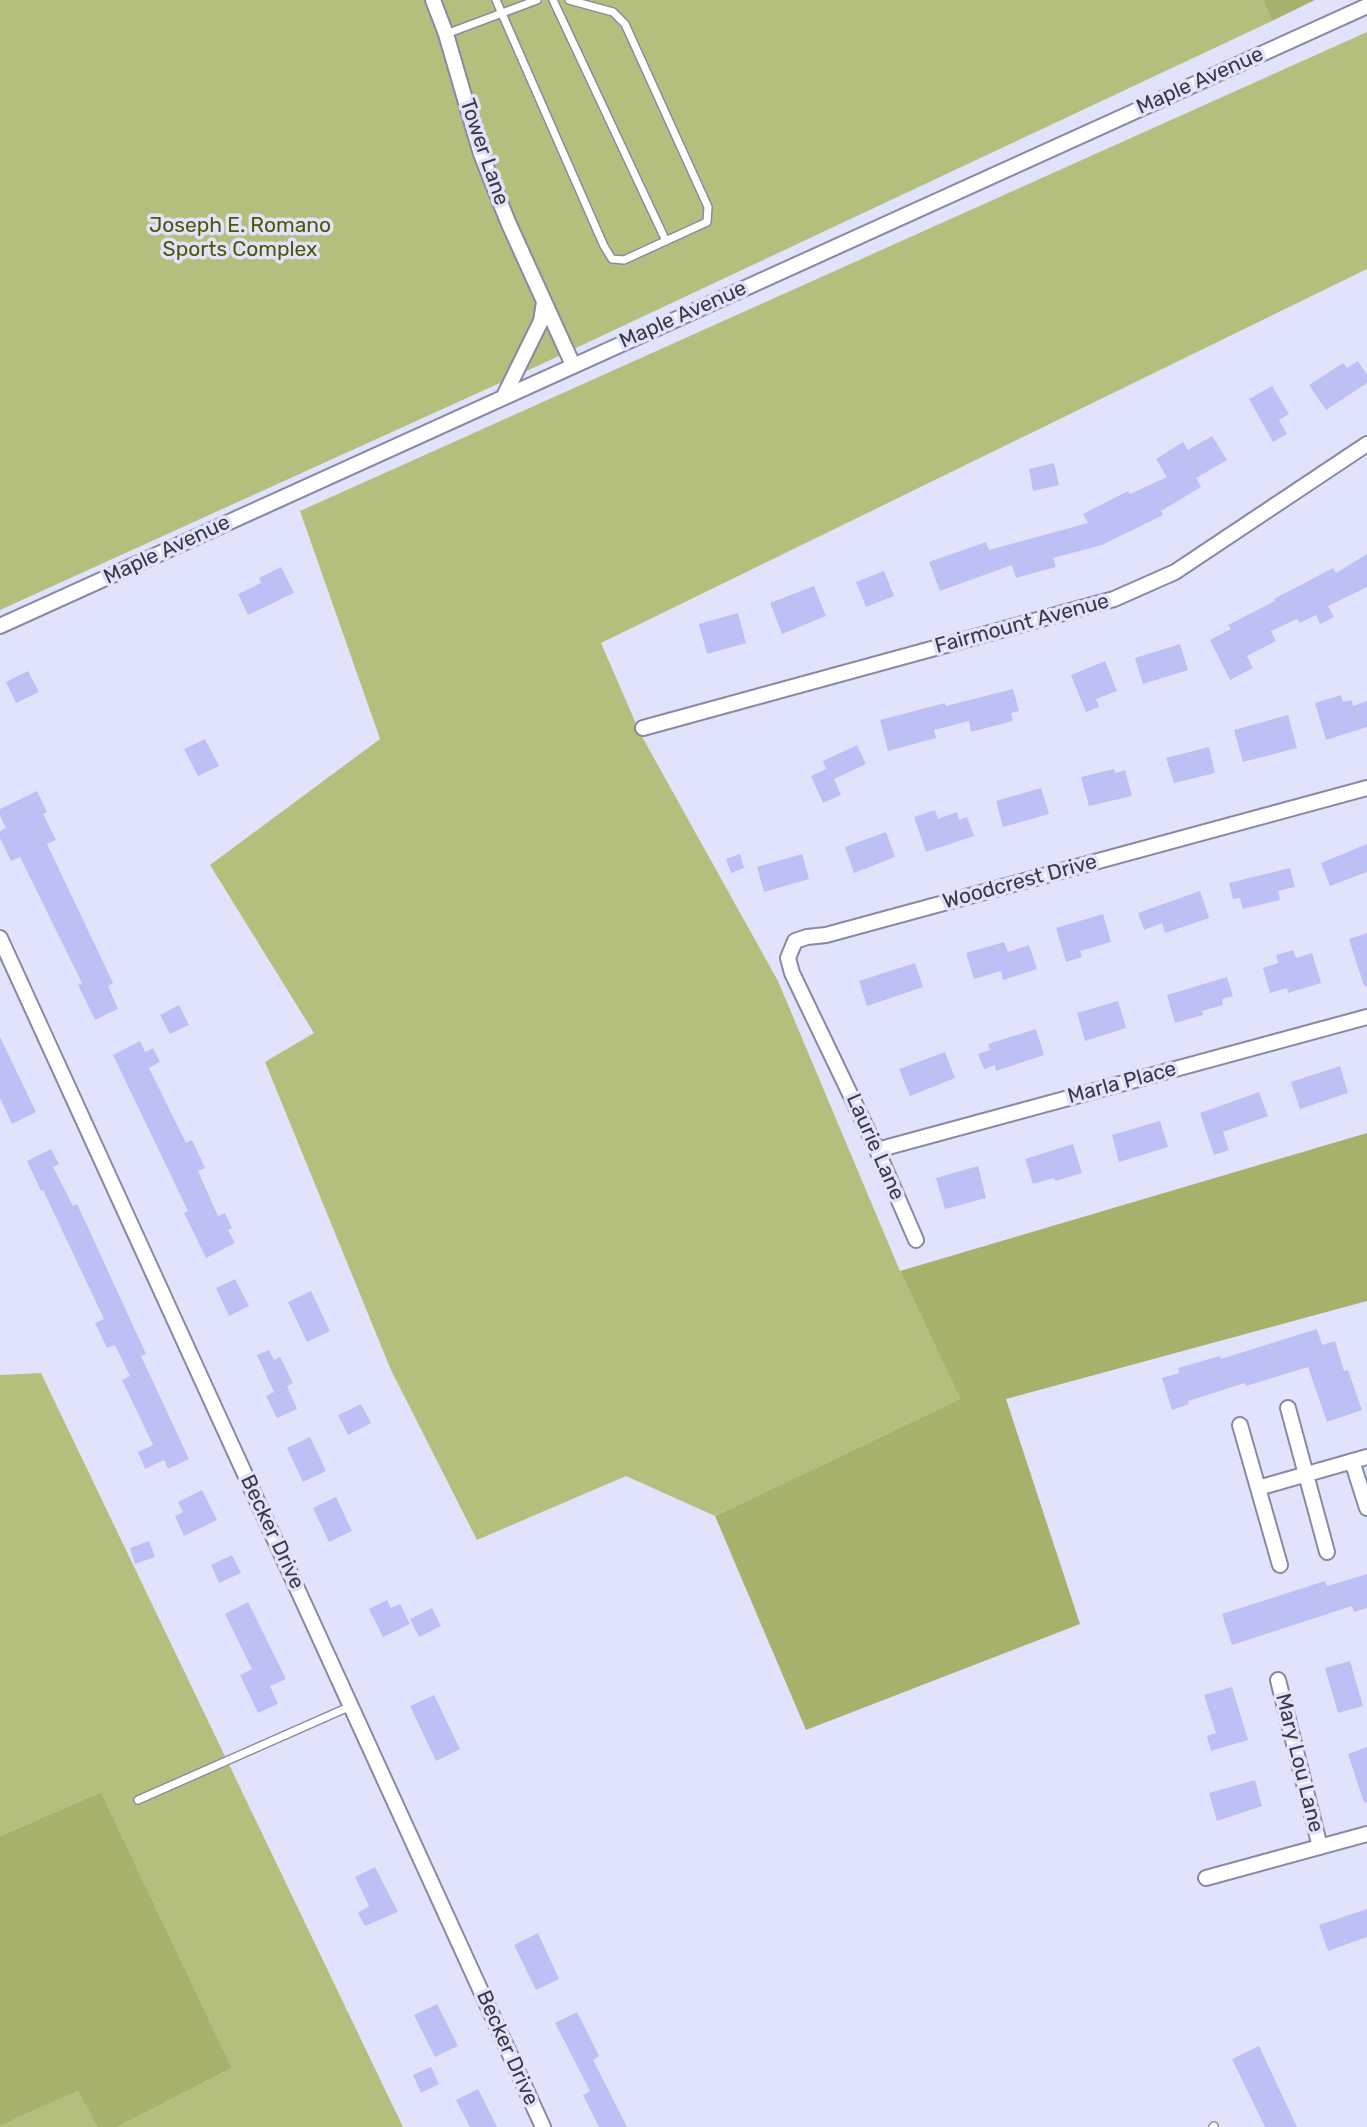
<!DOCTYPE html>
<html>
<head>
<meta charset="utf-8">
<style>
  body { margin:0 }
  canvas { display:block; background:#e1e3fd }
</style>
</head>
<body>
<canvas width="1367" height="2127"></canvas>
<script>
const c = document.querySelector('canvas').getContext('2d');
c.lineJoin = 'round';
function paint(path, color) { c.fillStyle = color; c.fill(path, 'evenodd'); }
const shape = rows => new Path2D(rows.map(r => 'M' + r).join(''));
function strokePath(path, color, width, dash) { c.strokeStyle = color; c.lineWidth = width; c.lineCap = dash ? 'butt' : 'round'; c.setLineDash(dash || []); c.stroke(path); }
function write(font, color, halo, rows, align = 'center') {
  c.font = font + ' Rubik,sans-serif'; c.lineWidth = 7; c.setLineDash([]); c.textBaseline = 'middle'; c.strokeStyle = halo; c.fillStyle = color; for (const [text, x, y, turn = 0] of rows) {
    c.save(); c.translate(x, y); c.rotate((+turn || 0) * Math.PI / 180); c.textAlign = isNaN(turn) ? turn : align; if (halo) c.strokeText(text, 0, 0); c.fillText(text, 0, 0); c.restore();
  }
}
paint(shape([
  [0,0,1263,0,1272,21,544,363,0,610],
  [1367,32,1367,269,601,643,640,733,778,981,900,1271,960,1399,715,1516,626,1476,477,1540,391,1370,265,1062,314,1033,210,865,380,739,300,511],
  [41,1373,403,2127,117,2127,232,2068,101,1792,0,1836,0,1375],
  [78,2091,97,2127,0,2127,0,2126]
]), '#b5bf7d');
paint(shape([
  [1263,0,1315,0,1272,21],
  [1367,1133,1367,1301,1006,1399,1080,1624,806,1730,715,1516,960,1399,900,1271],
  [101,1792,232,2068,117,2127,97,2127,78,2091,0,2126,0,1836]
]), '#a8b16c');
paint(shape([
  [1358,361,1367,375,1367,383,1326,410,1309,385,1343,363,1347,368],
  [1272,386,1289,414,1279,420,1287,434,1273,442,1249,399],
  [1212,436,1227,460,1196,478,1201,487,1161,511,1163,515,1102,545,1053,558,1056,567,1016,578,1012,565,940,591,929,562,986,542,989,550,1088,523,1083,514,1128,491,1130,494,1167,477,1156,459,1183,442,1188,450],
  [1054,463,1059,485,1033,491,1029,469],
  [1367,554,1367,587,1328,606,1334,617,1320,624,1316,615,1300,623,1297,619,1271,631,1276,641,1247,656,1253,668,1230,680,1210,640,1231,629,1228,625,1275,601,1274,599,1333,568,1336,573],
  [281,567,294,593,248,615,238,594,261,583,259,578],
  [884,571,894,596,866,607,856,582],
  [814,586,826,616,782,634,770,603],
  [738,613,746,643,707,654,699,624],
  [1180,644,1188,670,1143,684,1135,658],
  [1105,661,1117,691,1096,699,1099,707,1086,712,1071,675],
  [28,671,39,692,16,703,6,682],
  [1013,689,1019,711,1011,713,1013,721,971,732,969,721,934,730,936,738,888,751,880,720,945,703,946,706],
  [1341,695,1343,702,1352,700,1353,706,1367,701,1367,727,1326,740,1315,703],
  [1288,715,1297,748,1243,762,1234,730],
  [205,739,219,766,198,776,184,749],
  [857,745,866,764,834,779,841,795,823,803,811,776,826,769,823,761],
  [1209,747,1215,773,1174,783,1166,758],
  [1114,769,1115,773,1125,770,1132,796,1089,806,1081,777],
  [1041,788,1049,814,1003,827,996,801],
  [37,791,47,812,43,814,56,840,47,844,113,983,108,986,118,1009,95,1020,78,985,82,983,20,857,11,861,0,838,0,831,6,828,0,816,0,809],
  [935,810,938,819,957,812,959,820,967,817,974,836,926,852,914,817],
  [886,832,895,857,854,873,845,847],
  [1367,844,1367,872,1330,886,1321,863],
  [740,854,744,868,731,873,726,859],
  [802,854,809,879,764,892,757,867],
  [1290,868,1295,887,1278,891,1280,900,1243,909,1240,898,1233,899,1229,883],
  [1200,891,1209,918,1165,933,1162,923,1144,930,1138,913],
  [1103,914,1111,942,1080,951,1082,957,1066,962,1056,928],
  [1367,933,1367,986,1364,986,1349,939],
  [1004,942,1008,952,1029,945,1037,969,1003,980,1001,971,974,979,966,953],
  [1293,950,1296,958,1312,953,1321,983,1288,993,1287,988,1270,993,1263,968,1278,963,1276,955],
  [915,963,923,987,867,1006,859,981],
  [1227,977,1233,996,1222,999,1223,1005,1202,1011,1203,1015,1175,1023,1167,995],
  [1118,1001,1126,1028,1085,1041,1077,1013],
  [179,1005,189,1025,170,1034,160,1015],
  [1036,1029,1044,1055,996,1071,995,1065,984,1069,978,1054,990,1050,988,1044],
  [0,1037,36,1112,12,1124,0,1098],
  [140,1041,145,1052,153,1048,160,1062,149,1068,186,1143,192,1140,205,1168,198,1171,218,1216,225,1213,232,1228,228,1230,235,1243,206,1258,184,1213,188,1211,113,1055],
  [945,1052,955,1078,910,1096,899,1069],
  [1340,1066,1348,1093,1300,1109,1291,1082],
  [1259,1092,1268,1116,1223,1132,1229,1150,1214,1155,1200,1113],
  [1160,1121,1168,1147,1119,1162,1112,1135],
  [1073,1144,1082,1173,1055,1181,1054,1178,1033,1184,1025,1159],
  [51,1149,59,1164,53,1167,73,1206,77,1204,91,1234,146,1354,141,1356,189,1459,168,1469,164,1460,145,1469,138,1452,153,1445,122,1380,130,1376,115,1345,107,1348,95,1323,104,1319,43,1190,41,1191,27,1161],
  [978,1166,986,1198,945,1209,936,1178],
  [235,1279,249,1306,229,1316,216,1288],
  [311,1291,330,1331,307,1342,288,1302],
  [1317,1329,1322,1345,1335,1341,1344,1371,1348,1370,1362,1410,1327,1422,1308,1367,1246,1386,1245,1383,1188,1401,1189,1404,1172,1410,1162,1378,1179,1373,1178,1368,1220,1356,1221,1359],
  [269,1350,274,1360,280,1357,293,1383,287,1386,297,1409,277,1418,266,1396,274,1392,257,1355],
  [361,1404,371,1423,348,1435,338,1415],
  [310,1437,326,1471,303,1482,287,1448],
  [202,1490,217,1520,184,1536,175,1516,183,1512,178,1502],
  [336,1497,352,1531,329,1542,313,1508],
  [149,1541,155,1557,135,1564,130,1548],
  [232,1555,241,1573,219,1583,211,1565],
  [1367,1574,1367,1608,1354,1612,1352,1606,1232,1645,1222,1614,1325,1581,1327,1586],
  [387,1600,391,1608,400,1604,410,1624,383,1637,369,1609],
  [248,1602,286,1679,270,1686,278,1704,258,1713,240,1675,252,1669,225,1614],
  [432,1608,441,1626,419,1637,410,1619],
  [1350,1661,1363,1706,1338,1713,1325,1668],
  [1232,1687,1248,1740,1211,1751,1207,1736,1216,1733,1204,1695],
  [434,1695,460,1749,436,1761,410,1706],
  [1367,1747,1367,1802,1364,1803,1348,1754],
  [1255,1780,1262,1806,1217,1821,1209,1793],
  [375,1867,398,1912,365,1926,358,1913,369,1906,355,1877],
  [1367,1909,1367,1937,1328,1951,1319,1925],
  [538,1933,559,1979,536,1990,514,1945],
  [437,2004,458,2046,435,2057,414,2015],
  [577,2012,599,2056,593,2060,627,2127,599,2127,583,2095,590,2091,555,2023],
  [1259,2046,1297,2127,1265,2127,1232,2059],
  [431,2067,439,2084,421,2093,413,2075],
  [478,2089,497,2127,470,2127,456,2100]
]), '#bdc0f5');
const service = shape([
  [496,0,604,246,612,259,624,260,707,222,708,207,625,24,613,12,569,0],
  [553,0,666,241],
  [446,34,537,0],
  [138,1800,351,1706],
  [1213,2127,1214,2126]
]);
const minor = shape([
  [433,0,446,34,481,154,508,222,573,365],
  [504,396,541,321,544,302],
  [0,626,1367,6],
  [643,728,1114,599,1175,572,1367,444],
  [0,938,543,2127],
  [877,1150,1367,1017],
  [916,1240,877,1150,792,973,788,958,795,941,807,937,826,935,1367,788],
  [1288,1408,1327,1552],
  [1240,1425,1280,1565],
  [1352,1461,1367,1508],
  [1258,1488,1367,1457],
  [1278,1680,1320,1847],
  [1206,1878,1367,1834]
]);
strokePath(service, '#888aa2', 10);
strokePath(minor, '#888aa2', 18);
strokePath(service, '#fff', 7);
strokePath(minor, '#fff', 14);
write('21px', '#383943', '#e1e3fd', [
  ["Maple Avenue",1200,81,-24],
  ["Tower Lane",484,152,71],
  ["Maple Avenue",683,315,-24],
  ["Maple Avenue",167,550,-25],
  ["Fairmount Avenue",1022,624,-15],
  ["Woodcrest Drive",1020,882,-15],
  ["Marla Place",1122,1083,-15],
  ["Laurie Lane",875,1147,66],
  ["Becker Drive",272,1532,65],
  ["Mary Lou Lane",1299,1763,76],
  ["Becker Drive",507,2048,66]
]);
write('21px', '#4f5600', '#e1e3fd', [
  ["Joseph E. Romano",240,226],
  ["Sports Complex",240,250]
]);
</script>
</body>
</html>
